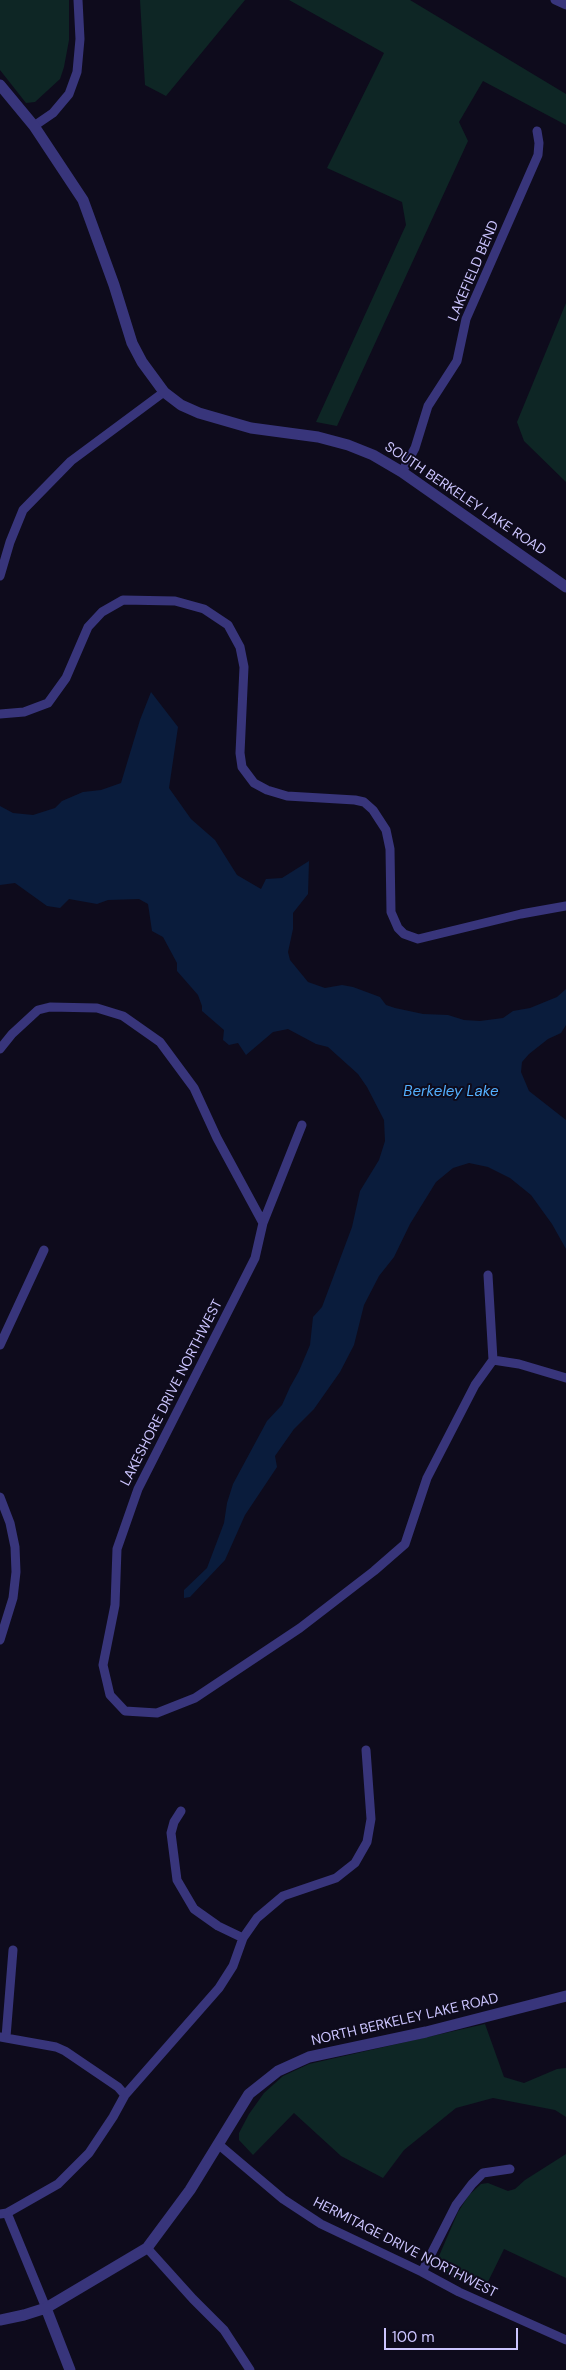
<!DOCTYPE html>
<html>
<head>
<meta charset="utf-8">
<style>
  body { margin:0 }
  #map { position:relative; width:566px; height:2370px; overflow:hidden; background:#0e0b1c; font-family:"DM Sans",sans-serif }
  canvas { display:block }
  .scale { position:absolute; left:384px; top:2328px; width:134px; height:22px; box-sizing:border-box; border:2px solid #ccc5ff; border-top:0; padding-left:6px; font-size:15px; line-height:18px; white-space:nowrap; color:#ccc5ff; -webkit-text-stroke:4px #0e0b1c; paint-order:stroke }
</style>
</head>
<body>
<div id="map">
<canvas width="566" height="2370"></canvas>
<div class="scale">100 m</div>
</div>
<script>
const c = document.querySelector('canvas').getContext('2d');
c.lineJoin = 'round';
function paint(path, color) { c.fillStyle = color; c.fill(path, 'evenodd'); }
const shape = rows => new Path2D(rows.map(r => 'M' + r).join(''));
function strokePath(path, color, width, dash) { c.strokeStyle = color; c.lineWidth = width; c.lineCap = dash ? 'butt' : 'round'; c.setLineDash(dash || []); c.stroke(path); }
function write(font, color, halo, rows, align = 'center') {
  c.font = font + ' "DM Sans",sans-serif'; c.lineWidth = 4; c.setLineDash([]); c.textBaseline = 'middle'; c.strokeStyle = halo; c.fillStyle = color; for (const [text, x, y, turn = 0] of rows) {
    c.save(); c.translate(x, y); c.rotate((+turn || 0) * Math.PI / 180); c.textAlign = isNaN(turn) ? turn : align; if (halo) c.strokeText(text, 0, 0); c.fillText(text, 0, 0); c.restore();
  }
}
paint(shape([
  [0,0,69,0,69,40,64,67,60,79,35,102,26,103,0,70],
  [140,0,245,0,166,96,145,85],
  [289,0,410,0,566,94,566,125,483,81,459,122,468,141,337,426,316,422,406,225,402,202,327,168,384,53],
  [566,303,566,482,524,441,517,422],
  [485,2024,504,2077,524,2083,557,2069,566,2068,566,2117,555,2110,493,2098,456,2108,404,2150,383,2178,341,2156,294,2113,253,2155,239,2140,239,2133,249,2114,264,2093,283,2076,309,2064],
  [566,2154,566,2278,504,2249,483,2292,439,2271,436,2263,458,2212,469,2195,481,2184,488,2183,508,2191,515,2189,525,2180]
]), '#0e2625');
paint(shape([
  [151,692,178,727,169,788,191,819,215,840,237,875,261,889,266,879,282,878,309,861,308,894,293,913,293,929,288,952,290,960,308,982,325,988,342,985,353,987,380,997,386,1005,395,1008,423,1014,448,1015,464,1020,480,1021,503,1018,513,1011,530,1008,557,997,566,989,566,1025,561,1033,548,1039,529,1054,522,1062,521,1072,529,1091,566,1120,566,1249,552,1224,531,1195,510,1178,488,1167,469,1163,453,1168,436,1182,410,1224,394,1257,379,1276,364,1305,354,1345,340,1372,314,1409,294,1429,275,1456,277,1467,245,1515,225,1560,190,1597,184,1598,184,1590,207,1568,224,1523,227,1503,233,1484,267,1421,282,1405,290,1387,299,1371,310,1345,313,1317,322,1307,352,1227,360,1191,379,1160,385,1141,384,1120,367,1087,358,1074,328,1047,316,1044,288,1029,273,1032,246,1055,238,1043,229,1045,223,1040,224,1030,202,1011,202,1006,198,995,177,971,177,963,163,937,152,931,148,904,139,899,108,900,97,904,69,899,60,908,47,906,15,883,0,885,0,806,13,813,33,815,55,808,62,801,83,792,101,790,121,783,140,720]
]), '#0a1c3c');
strokePath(shape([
  [555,0,566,5],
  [34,126,53,113,69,94,77,72,80,39,78,0],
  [402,472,415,448,428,406,457,361,466,319,538,155,539,143,537,131],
  [0,576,10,542,23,510,71,461,164,392],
  [0,714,24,712,48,703,66,678,88,627,102,612,123,600,175,601,204,609,228,625,240,647,244,667,240,753,242,767,254,783,267,790,287,796,355,800,364,802,373,810,386,830,390,849,391,912,398,928,404,934,418,939,521,914,566,906],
  [0,1049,12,1034,38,1010,50,1007,97,1008,123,1016,160,1042,194,1088,217,1138,263,1223,255,1258,138,1489,117,1549,115,1605,103,1665,110,1695,125,1711,157,1713,195,1698,300,1628,374,1571,405,1544,427,1478,475,1385,493,1360,519,1364,566,1378],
  [263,1223,302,1125],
  [488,1275,493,1360],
  [0,1345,44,1250],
  [0,1497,10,1523,15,1547,16,1572,13,1598,0,1640],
  [181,1811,174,1822,171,1833,177,1880,194,1909,218,1926,243,1938],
  [0,2037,56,2047,65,2051,118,2087,125,2095],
  [6,2037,13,1950],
  [218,2144,283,2199,321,2224,422,2272,459,2292,566,2340],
  [7,2213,46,2308],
  [0,2214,7,2213,58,2184,89,2153,113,2117,125,2095,219,1988,233,1966,243,1938,257,1918,283,1896,336,1878,355,1863,367,1842,371,1819,366,1750],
  [147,2248,193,2299,224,2330,250,2370],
  [422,2272,456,2205,472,2184,483,2173,510,2169]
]), '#38357b', 9);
strokePath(shape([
  [0,85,34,126,83,200,114,285,132,343,142,362,164,392,181,405,199,413,251,428,318,437,348,445,373,455,402,472,566,587],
  [46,2308,70,2370],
  [0,2320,24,2315,46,2308,147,2248,190,2190,249,2094,278,2071,309,2057,426,2032,566,1996]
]), '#38357b', 11);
write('14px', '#ccc5ff', '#0e0b1c', [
  ["LAKEFIELD BEND",474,271,-67],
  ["SOUTH BERKELEY LAKE ROAD",465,499,34],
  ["LAKESHORE DRIVE NORTHWEST",172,1393,-63],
  ["NORTH BERKELEY LAKE ROAD",405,2020,-13],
  ["HERMITAGE DRIVE NORTHWEST",405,2248,27]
]);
write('italic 15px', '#53b0ff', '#0e0b1c', [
  ["Berkeley Lake",451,1092]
]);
</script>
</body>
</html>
